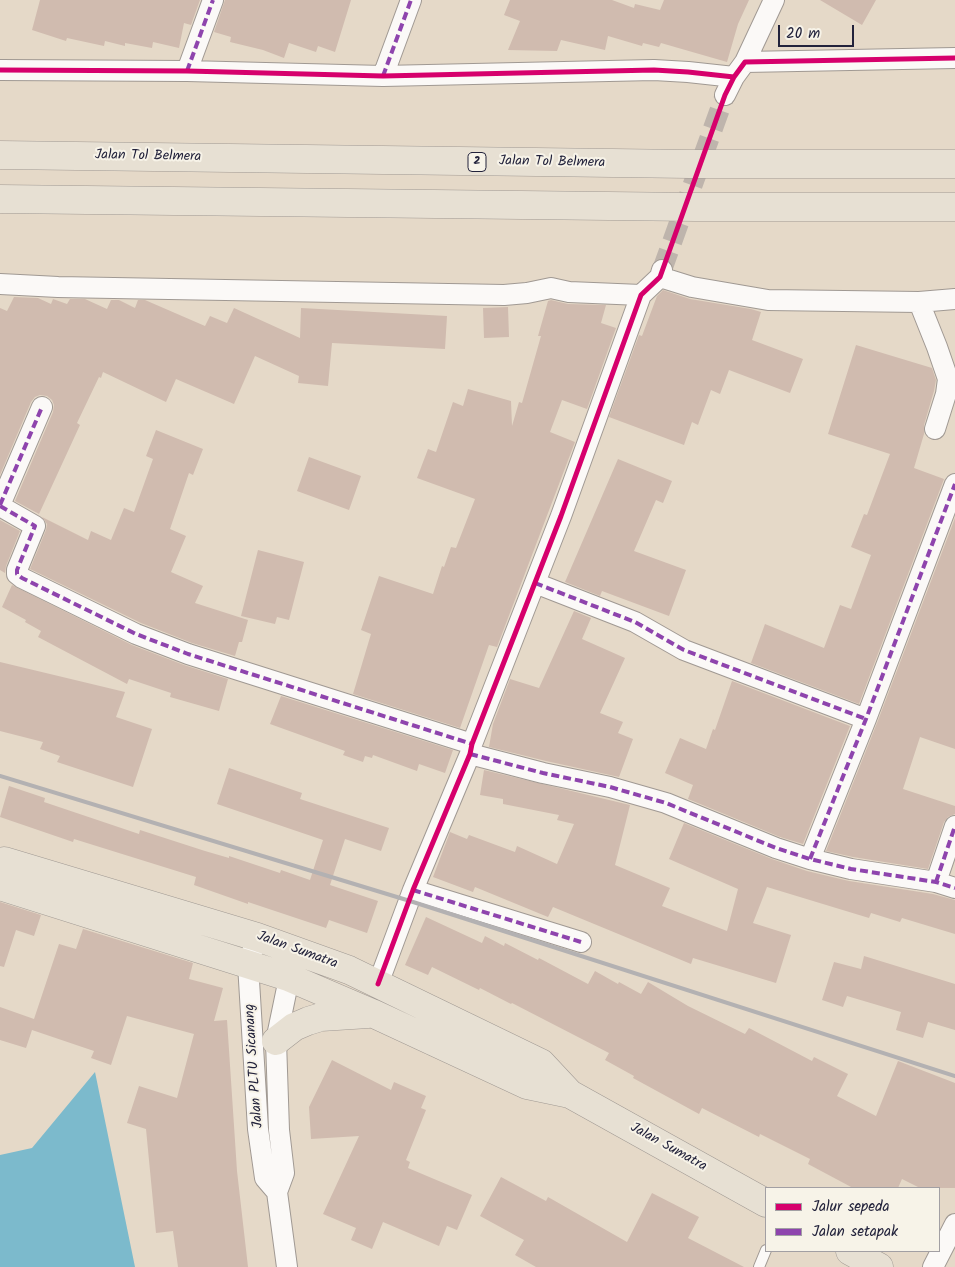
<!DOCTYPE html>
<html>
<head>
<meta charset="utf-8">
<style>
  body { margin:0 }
  #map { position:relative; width:955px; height:1267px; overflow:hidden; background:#e5d9c8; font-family:Kalam,sans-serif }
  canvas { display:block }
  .legend { position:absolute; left:765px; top:1187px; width:175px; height:65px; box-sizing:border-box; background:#f7f3e8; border:1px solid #a29fa3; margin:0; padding:6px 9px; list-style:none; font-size:15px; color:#22223b }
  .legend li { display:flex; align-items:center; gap:10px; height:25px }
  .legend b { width:25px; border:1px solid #a29fa3 }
  .scale { position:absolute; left:778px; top:25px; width:76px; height:22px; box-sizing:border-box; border:2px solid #22223b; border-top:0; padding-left:6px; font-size:15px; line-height:18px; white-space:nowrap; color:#22223b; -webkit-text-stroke:4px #f7f3e8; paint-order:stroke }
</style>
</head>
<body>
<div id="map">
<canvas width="955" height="1267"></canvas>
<ul class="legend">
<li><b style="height:6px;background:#d6006c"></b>Jalur sepeda</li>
<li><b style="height:6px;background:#8e44ad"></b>Jalan setapak</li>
</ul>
<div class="scale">20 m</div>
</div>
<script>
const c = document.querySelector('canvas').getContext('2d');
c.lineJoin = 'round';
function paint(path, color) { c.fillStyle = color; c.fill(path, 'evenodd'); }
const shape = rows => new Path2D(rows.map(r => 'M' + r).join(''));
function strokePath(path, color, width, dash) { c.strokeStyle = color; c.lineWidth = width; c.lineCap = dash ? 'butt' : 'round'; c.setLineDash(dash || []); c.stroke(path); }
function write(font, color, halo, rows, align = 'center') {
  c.font = font + ' Kalam,sans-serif'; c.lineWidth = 4; c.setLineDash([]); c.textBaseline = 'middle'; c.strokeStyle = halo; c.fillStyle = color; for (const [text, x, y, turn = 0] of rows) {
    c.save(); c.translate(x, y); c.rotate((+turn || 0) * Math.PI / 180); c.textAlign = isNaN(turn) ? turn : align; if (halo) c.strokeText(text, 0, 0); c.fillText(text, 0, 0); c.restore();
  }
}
paint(shape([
  [95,1072,135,1267,0,1267,0,1155,32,1148]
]), '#7cbacc');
paint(shape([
  [40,0,200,0,191,25,184,23,179,48,153,42,152,48,125,43,125,46,105,41,104,46,67,38,66,41,32,30],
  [225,0,351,0,335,52,318,46,316,52,289,43,284,58,263,50,230,42,231,37,214,32],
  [510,0,612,0,634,8,635,4,660,10,664,0,749,0,738,24,727,62,661,43,659,47,643,43,642,46,608,36,605,50,561,40,557,51,508,50,520,21,504,15],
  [820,0,876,0,862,25],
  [663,290,690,299,751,309,761,312,752,340,803,359,790,393,729,370,720,394,711,390,698,425,692,422,684,445,609,417,639,335,642,336,657,296],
  [14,297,38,298,51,304,53,299,67,304,70,299,85,299,107,309,111,300,119,300,135,308,138,300,145,300,205,326,210,316,227,323,234,308,300,338,301,308,447,316,445,349,332,343,328,386,298,383,299,376,255,356,234,404,176,379,166,402,103,372,101,378,99,377,77,423,80,425,39,514,15,501,53,412,54,405,52,400,47,396,40,395,35,397,31,402,0,475,0,308,7,311],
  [551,300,568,304,606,305,601,323,616,328,587,409,562,400,550,432,575,442,497,647,489,645,460,728,353,694,371,634,361,630,379,576,433,594,442,566,444,567,451,547,456,548,475,499,417,478,428,449,436,452,453,402,463,406,468,389,511,401,512,426,519,402,522,403,541,336,538,336,548,301],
  [508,307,509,337,484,338,483,308],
  [856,345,932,368,936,380,934,391,924,425,924,434,914,468,944,479,859,704,751,663,765,624,824,648,840,605,851,609,871,555,851,547,864,514,867,515,890,454,828,434],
  [156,430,203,449,193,475,189,473,170,529,186,536,171,572,203,586,195,603,248,620,242,642,239,642,235,656,192,643,141,623,30,569,46,530,47,524,42,517,88,540,91,531,111,540,124,508,134,512,153,459,146,456],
  [309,457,361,476,349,510,297,491],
  [618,459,672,481,663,503,656,500,634,551,686,570,669,616,602,591,600,596,565,582],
  [955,518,955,749,920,737,903,789,955,806,955,814,948,817,944,822,928,869,853,857,826,851,877,723],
  [0,520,20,531,6,566,5,573,0,570],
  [258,550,304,562,289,620,277,617,275,624,241,616],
  [12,585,132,645,184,665,228,679,219,711,170,697,171,693,129,679,127,684,38,637,41,631,25,622,26,620,2,607],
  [574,611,591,618,582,639,625,658,600,713,623,722,618,733,633,739,619,777,546,761,489,747,493,724,510,679,539,688],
  [0,662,125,692,116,717,152,729,133,787,57,762,60,756,40,749,43,742,0,731],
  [732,681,850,726,803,844,780,837,688,799,693,785,665,773,680,738,706,749,713,729,715,730],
  [281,696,453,750,445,773,419,764,417,771,373,755,372,758,365,756,363,762,343,755,345,751,270,724],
  [229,768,302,793,300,799,389,828,381,851,345,839,330,885,378,901,367,933,329,920,326,928,248,902,248,904,194,885,196,877,74,839,73,842,0,817,9,786,45,798,44,802,139,834,140,830,205,851,229,858,229,856,280,873,281,870,310,880,323,840,217,804],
  [484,770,630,805,615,865,670,888,662,906,727,931,738,889,669,859,684,823,772,859,807,871,849,881,933,894,955,900,955,934,902,918,900,922,871,913,869,918,767,887,753,923,791,935,776,983,693,958,691,964,553,907,548,917,475,887,473,892,433,877,450,832,467,839,469,835,515,852,517,846,557,864,574,824,557,820,559,815,503,804,503,799,480,795],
  [0,902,41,915,34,936,16,930,4,967,0,966],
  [426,917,482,943,485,936,504,946,505,943,538,960,539,958,588,984,595,971,618,984,619,982,641,994,648,982,688,1006,745,1034,749,1028,812,1061,814,1057,848,1074,837,1096,876,1116,898,1061,955,1083,955,1188,920,1188,902,1179,898,1188,853,1188,808,1164,810,1159,760,1134,759,1137,702,1108,699,1114,633,1078,634,1076,605,1060,609,1053,512,1003,511,1004,480,988,479,990,432,967,428,975,405,965],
  [83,929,193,963,189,979,223,988,214,1021,227,1020,237,1171,248,1267,178,1267,173,1231,156,1233,146,1129,127,1123,139,1086,177,1098,194,1034,127,1016,111,1065,91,1058,94,1051,32,1030,26,1048,0,1040,0,1007,34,1019,59,944,76,949],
  [864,956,955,984,955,1030,928,1022,923,1038,896,1030,901,1012,847,996,843,1007,822,1000,834,962,861,969],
  [332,1060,391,1090,394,1082,426,1096,421,1108,426,1110,406,1160,410,1162,408,1168,472,1195,457,1230,447,1226,439,1246,383,1222,372,1249,351,1240,356,1228,323,1214,359,1136,311,1139,309,1107],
  [501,1177,546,1201,548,1197,627,1242,652,1193,699,1217,688,1238,744,1267,536,1267,515,1255,524,1240,480,1216]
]), '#d0bbaf');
strokePath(shape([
  [662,270,725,95]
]), '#beb4ac', 20, [20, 10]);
const lane = shape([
  [759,1267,766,1250]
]);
const street = shape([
  [745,62,774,0],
  [0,70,187,71,383,76,654,70,688,72,734,77,745,62,955,58],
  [187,71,213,0],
  [383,76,411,0],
  [725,95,734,77],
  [660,277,692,287,768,300,919,302,955,299],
  [0,284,58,287,504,295,527,293,551,288,569,292,641,295],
  [919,302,937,347,948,379,946,394,935,429],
  [0,505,42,407],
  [0,506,35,526,17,570,17,574,22,578,136,634,188,654,472,744],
  [535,583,635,622,684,650,866,719],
  [470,754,543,773,610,787,666,803,776,848,810,859,851,869,936,882,955,888],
  [810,859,866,719,955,484],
  [936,882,955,826],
  [413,890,581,942],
  [257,937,248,964,258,1129,265,1178,277,1192],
  [378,984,413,890,470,754,472,744,561,516,641,295,660,277,662,270],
  [287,1267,277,1192,284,1173,279,1130,276,1041,292,964],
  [933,1267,955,1224]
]);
const highway = shape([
  [0,155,689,164,955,164],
  [0,199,695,207,955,207],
  [0,862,4,861,257,937,349,970,541,1063,570,1094,766,1203],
  [0,886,288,977,372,1013,527,1085,570,1094],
  [276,1041,294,1027,308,1021,321,1017,368,1014],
  [850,1251,879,1267]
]);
strokePath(lane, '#a09993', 12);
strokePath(street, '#a09993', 22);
strokePath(highway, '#a09993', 29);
strokePath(lane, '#fbf9f7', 10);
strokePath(street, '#fbf9f7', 20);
strokePath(highway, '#e7e0d3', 28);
strokePath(shape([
  [0,776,410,901,955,1076]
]), '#b3b1b2', 4);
strokePath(shape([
  [187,71,213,0],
  [383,76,411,0],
  [0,505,42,407],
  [0,506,35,526,17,570,17,574,22,578,136,634,188,654,472,744],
  [535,583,635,622,684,650,866,719],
  [470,754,543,773,610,787,666,803,776,848,810,859,851,869,936,882,955,888],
  [810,859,866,719,955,484],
  [936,882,955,826],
  [413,890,581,942]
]), '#8e44ad', 4, [8, 4]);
strokePath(shape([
  [0,70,187,71,383,76,654,70,688,72,734,77,745,62,955,58],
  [378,984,413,890,470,754,472,744,561,516,641,295,660,277,725,95,734,77]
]), '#d6006c', 5);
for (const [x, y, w] of [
  [477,162,18]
]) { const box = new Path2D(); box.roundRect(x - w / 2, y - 9.5, w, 19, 4); c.fillStyle = '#f7f3e8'; c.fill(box); strokePath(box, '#22223b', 1); }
write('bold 12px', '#22223b', null, [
  ["2",477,162]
]);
write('14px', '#22223b', '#f7f3e8', [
  ["Jalan Tol Belmera",148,157,1],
  ["Jalan Tol Belmera",552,163,1],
  ["Jalan Sumatra",297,951,20],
  ["Jalan PLTU Sicanang",255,1066,-94],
  ["Jalan Sumatra",668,1148,29]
]);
</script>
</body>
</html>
